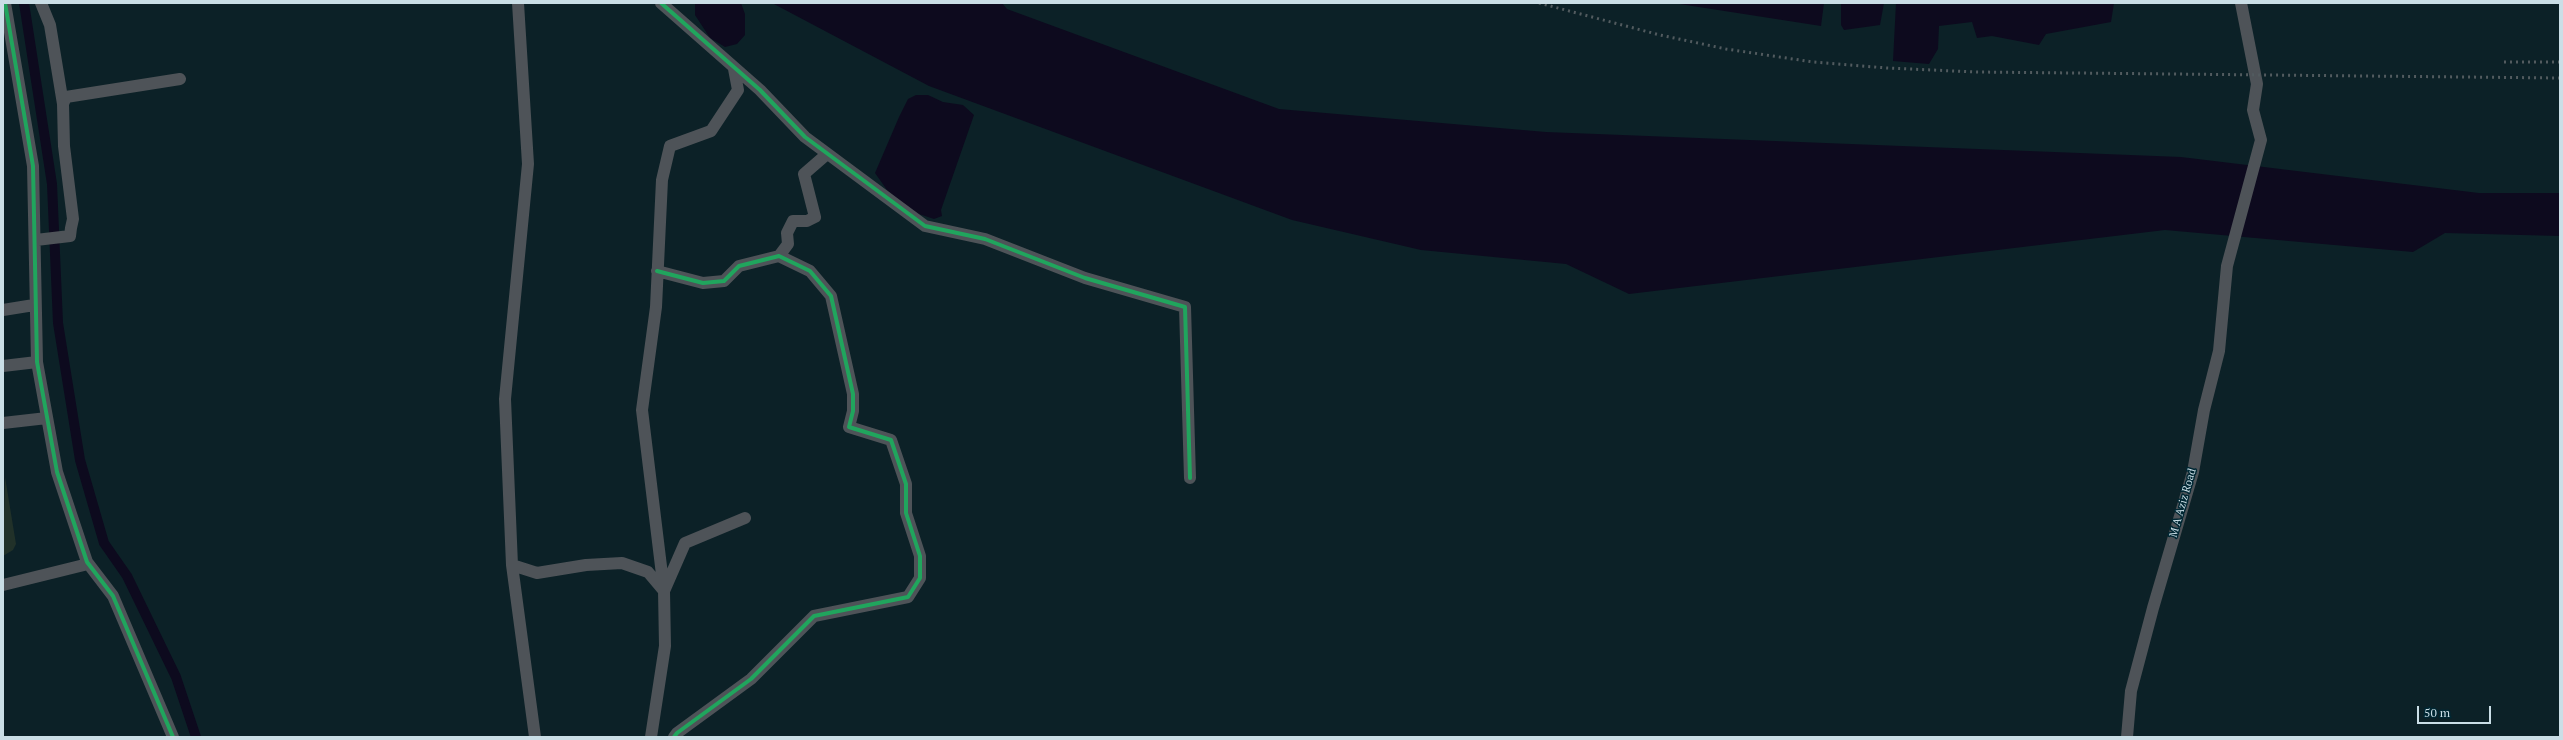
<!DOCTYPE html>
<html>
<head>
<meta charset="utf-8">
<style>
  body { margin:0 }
  #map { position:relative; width:2563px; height:740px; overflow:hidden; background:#0c2127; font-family:"PT Serif",serif }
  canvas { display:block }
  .frame { position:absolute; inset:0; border:4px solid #cadee6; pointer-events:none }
  .scale { position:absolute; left:2417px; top:706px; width:74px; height:18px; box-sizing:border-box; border:2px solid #cadee6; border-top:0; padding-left:5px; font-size:12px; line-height:14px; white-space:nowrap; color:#cadee6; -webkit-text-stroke:3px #002733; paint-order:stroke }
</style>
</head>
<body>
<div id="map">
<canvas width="2563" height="740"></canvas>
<div class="frame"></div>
<div class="scale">50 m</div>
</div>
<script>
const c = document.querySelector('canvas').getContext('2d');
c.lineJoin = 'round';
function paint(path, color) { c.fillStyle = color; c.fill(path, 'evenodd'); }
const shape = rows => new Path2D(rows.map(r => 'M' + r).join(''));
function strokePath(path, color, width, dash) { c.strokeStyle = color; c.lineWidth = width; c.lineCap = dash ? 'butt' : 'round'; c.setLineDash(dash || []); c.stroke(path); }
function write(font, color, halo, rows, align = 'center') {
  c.font = font + ' "PT Serif",serif'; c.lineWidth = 3; c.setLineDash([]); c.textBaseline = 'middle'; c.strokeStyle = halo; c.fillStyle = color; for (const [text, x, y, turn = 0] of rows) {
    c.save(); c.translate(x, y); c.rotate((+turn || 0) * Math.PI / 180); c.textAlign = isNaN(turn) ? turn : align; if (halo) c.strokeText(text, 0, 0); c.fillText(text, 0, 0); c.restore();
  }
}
paint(shape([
  [5,477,16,544,13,550,3,556]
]), '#213129');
paint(shape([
  [695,3,741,3,745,14,745,35,737,44,725,47,710,38,695,15],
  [772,3,1002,3,1007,9,1279,109,1546,132,2181,157,2479,193,2560,193,2560,236,2445,233,2413,252,2165,230,1629,294,1566,264,1421,250,1292,220,929,86],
  [1673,3,1824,3,1821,26],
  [1841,3,1884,3,1880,25,1844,30,1841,25],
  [1896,3,2114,3,2111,22,2046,34,2039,45,1992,36,1977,38,1972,22,1939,26,1938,49,1929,64,1893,61],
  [916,95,928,95,943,102,963,105,974,115,941,210,942,216,934,219,913,212,887,190,875,173,899,117,908,99]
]), '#0d0a1e');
strokePath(shape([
  [24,3,52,184,58,323,80,460,104,543,127,576,176,677,196,737]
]), '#0d0a1e', 10);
strokePath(shape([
  [5,3,33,166,37,362,57,472,87,562,113,596,173,737],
  [41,3,50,25,63,104],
  [518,3,528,164,505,399,512,565,535,737],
  [661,3,760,90,805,137,925,226,985,239,1085,278,1185,307,1190,478],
  [36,240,70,236,71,228,73,219,64,146,63,104,66,97,180,79],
  [779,256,788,244,787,233,793,221,807,221,815,217,804,174,827,154],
  [657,271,703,283,724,281,739,266,779,256,810,271,831,296,853,394,853,411,849,427,891,440,906,484,906,513,920,556,920,578,908,597,814,616,751,679,677,733,674,737],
  [3,310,34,305],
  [3,366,37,362],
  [3,423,47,418],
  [512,565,537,573,586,565,622,563,648,572,664,591,685,543,745,518],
  [3,585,88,564],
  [651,737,665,646,664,591,642,410,656,307,662,180,670,146,711,131,738,90,734,69],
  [2127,737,2131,691,2153,608,2193,472,2204,410,2219,351,2227,266,2261,140,2253,110,2257,84,2241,3]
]), '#4e5358', 12);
strokePath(shape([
  [1539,3,1660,35,1726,49,1813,62,1887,68,1977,72,2560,78],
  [2504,62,2560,62]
]), '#525b5f', 3, [2, 4]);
strokePath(shape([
  [5,3,33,166,37,362,57,472,87,562,113,596,173,737],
  [661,3,760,90,805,137,925,226,985,239,1085,278,1185,307,1190,478],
  [657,271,703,283,724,281,739,266,779,256,810,271,831,296,853,394,853,411,849,427,891,440,906,484,906,513,920,556,920,578,908,597,814,616,751,679,677,733,674,737]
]), '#20a55d', 4);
write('11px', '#cadee6', '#002733', [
  ["M A Aziz Road",2183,503,-74]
]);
</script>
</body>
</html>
